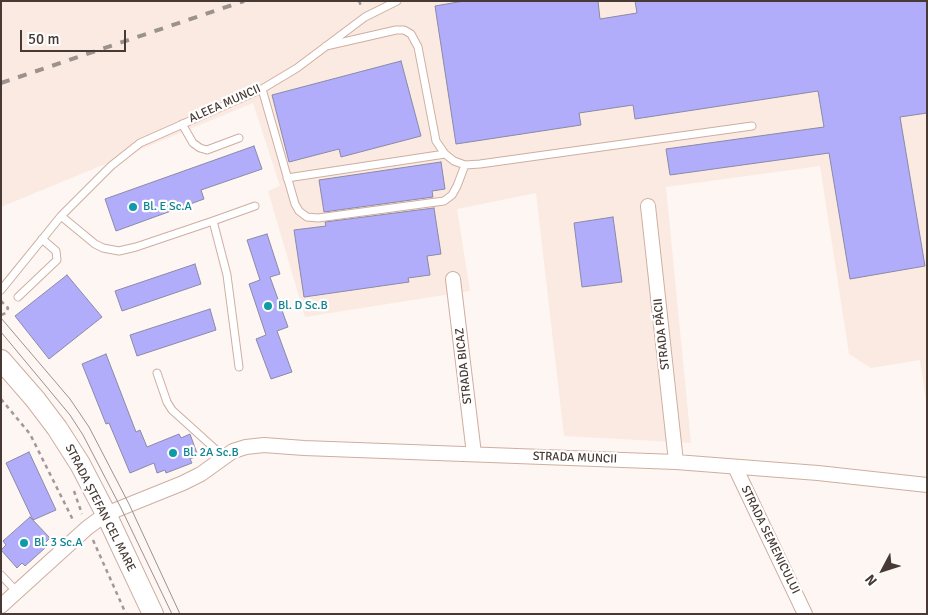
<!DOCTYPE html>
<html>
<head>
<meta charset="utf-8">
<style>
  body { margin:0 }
  #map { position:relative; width:928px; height:615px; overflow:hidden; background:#fdf6f3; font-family:Signika,sans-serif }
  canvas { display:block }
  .frame { position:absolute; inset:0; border:2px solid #473933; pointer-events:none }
  .north { position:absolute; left:858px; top:545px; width:50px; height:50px; -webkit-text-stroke:4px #fff; paint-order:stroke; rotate:230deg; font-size:14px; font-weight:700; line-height:20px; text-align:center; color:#473933 }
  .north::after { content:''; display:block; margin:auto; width:18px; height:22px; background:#473933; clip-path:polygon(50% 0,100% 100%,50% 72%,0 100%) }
  .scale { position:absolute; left:20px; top:30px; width:106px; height:22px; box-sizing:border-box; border:2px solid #473933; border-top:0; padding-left:6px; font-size:15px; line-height:18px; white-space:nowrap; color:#473933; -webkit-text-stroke:4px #fff; paint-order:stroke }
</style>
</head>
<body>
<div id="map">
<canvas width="928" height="615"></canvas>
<div class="frame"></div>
<div class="north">N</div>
<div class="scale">50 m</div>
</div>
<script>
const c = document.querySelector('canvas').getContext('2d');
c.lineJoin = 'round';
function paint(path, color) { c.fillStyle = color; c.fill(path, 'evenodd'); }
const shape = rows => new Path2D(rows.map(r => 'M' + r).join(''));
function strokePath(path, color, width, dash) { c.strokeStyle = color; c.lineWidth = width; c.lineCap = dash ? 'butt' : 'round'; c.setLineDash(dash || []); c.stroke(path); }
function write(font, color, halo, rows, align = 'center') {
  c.font = font + ' Signika,sans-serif'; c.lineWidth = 4.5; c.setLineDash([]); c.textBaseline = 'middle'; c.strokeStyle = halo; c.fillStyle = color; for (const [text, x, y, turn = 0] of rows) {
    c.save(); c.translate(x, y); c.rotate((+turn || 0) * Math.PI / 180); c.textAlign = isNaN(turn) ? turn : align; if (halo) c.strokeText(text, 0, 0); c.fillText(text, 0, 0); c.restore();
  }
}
paint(shape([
  [1,1,927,1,927,408,920,360,871,368,849,354,820,166,666,187,691,443,564,436,536,193,457,209,470,291,305,317,268,191,280,186,253,103,1,207]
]), '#fbeae2');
const building = shape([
  [464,1,598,1,600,19,637,13,635,1,927,1,927,113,900,117,925,266,850,279,829,153,670,175,666,149,824,127,818,91,635,119,633,105,579,113,581,125,456,144,435,6,464,1],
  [401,61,421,136,341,157,339,149,289,162,272,95,401,61],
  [254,146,262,169,201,190,204,199,116,231,105,199,254,146],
  [441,162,445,189,432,191,433,197,324,212,319,180,441,162],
  [434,208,441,254,427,256,430,275,408,278,409,282,304,297,294,230,326,226,325,222,434,208],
  [613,217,622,282,582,287,574,223,613,217],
  [267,234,280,274,270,277,288,327,277,331,292,372,271,379,256,339,266,335,249,284,260,280,247,240,267,234],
  [195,264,201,284,122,311,115,291,195,264],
  [67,275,102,317,49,359,15,316,67,275],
  [210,309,216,330,137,356,130,335,210,309],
  [106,354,136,432,140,430,147,447,179,434,181,438,190,434,198,456,190,459,192,463,166,473,165,470,157,473,154,463,130,473,109,423,106,424,82,364,106,354],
  [29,452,56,510,33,520,6,463,29,452],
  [30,517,50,538,43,545,45,548,25,566,22,563,17,568,1,550,6,545,3,541,30,517]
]);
paint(building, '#b1adfa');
strokePath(building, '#8a8aa7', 1);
const service = shape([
  [326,46,396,30,404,30,411,34,418,47,436,141,445,154,454,161,465,165,480,164,752,126],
  [262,89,295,204,299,211,307,217,318,218,444,201,452,195,457,186,465,165],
  [182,124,193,143,200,148,207,150,239,138],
  [287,178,445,154],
  [61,216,95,244,103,248,119,251,136,247,213,221,227,275,239,367],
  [213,221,255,206],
  [1,290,61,216,111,166,140,143,262,89,297,68,365,17,397,1],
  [18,297,57,260,56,251,42,239],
  [157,373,167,402,172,410,224,457],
  [1,575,16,591]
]);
const minor = shape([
  [648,206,676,462],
  [453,279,474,454],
  [735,467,805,614],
  [1,606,87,528,106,514,183,483,201,474,233,451,246,447,264,445,304,448,676,462,818,473,927,485]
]);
const secondary = shape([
  [1,360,35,399,57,428,80,464,106,514,153,614]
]);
strokePath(service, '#cfaea0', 9);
strokePath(minor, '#cfaea0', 16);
strokePath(secondary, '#cfaea0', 22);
strokePath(shape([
  [359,1,362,8],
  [1,301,8,308,6,313,1,315],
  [1,399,30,434,74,522],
  [74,491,82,514],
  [93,540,126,614]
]), '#a39894', 2.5, [4, 4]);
strokePath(service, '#fff', 7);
strokePath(minor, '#fff', 14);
strokePath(secondary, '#fff', 20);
strokePath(shape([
  [1,318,70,399,89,427,129,504,180,614],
  [1,332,70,415,83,435,121,508,172,614]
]), '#9c928d', 1);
strokePath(shape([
  [1,83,244,1]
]), '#9c928d', 4, [9, 9]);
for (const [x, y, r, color] of [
  [133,207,5,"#0f9aa8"],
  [268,306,5,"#0f9aa8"],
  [173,453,5,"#0f9aa8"],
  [24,543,5,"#0f9aa8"]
]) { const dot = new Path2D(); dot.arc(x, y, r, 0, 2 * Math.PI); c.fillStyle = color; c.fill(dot); strokePath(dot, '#fff', 2); }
write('12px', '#473933', '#fff', [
  ["ALEEA MUNCII",225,104,-24],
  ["STRADA PĂCII",662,334,-96],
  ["STRADA BICAZ",464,366,-96],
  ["STRADA MUNCII",575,458,2],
  ["STRADA ȘTEFAN CEL MARE",100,508,63],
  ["STRADA SEMENICULUI",770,540,64]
]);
write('12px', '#0d838f', '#fff', [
  ["Bl. E Sc.A",143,207],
  ["Bl. D Sc.B",278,306],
  ["Bl. 2A Sc.B",183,453],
  ["Bl. 3 Sc.A",34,543]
], 'left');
</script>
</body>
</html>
